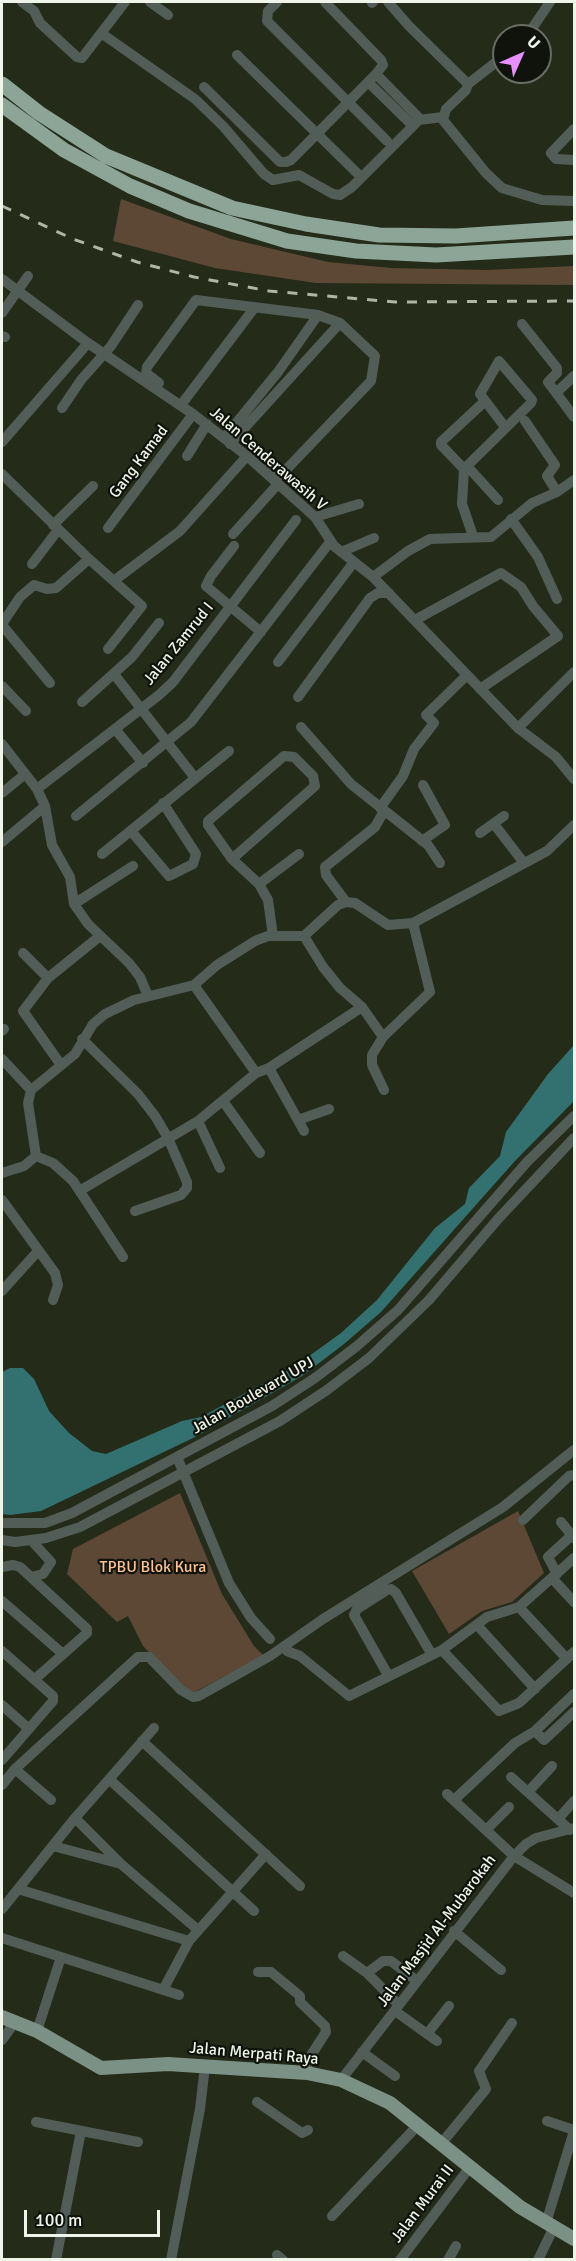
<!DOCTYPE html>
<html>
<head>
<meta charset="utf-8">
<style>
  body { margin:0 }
  #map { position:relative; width:576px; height:2261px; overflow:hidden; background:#242c19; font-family:Signika,sans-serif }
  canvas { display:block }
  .frame { position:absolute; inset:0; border:3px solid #f0f5e9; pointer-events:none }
  .north { position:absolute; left:492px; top:24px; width:60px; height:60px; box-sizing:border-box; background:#0f130b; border:2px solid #696d64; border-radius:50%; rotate:45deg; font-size:16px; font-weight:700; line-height:24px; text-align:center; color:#f0f5e9 }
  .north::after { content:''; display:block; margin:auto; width:21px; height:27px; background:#e88eff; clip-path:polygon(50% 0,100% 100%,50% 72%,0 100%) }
  .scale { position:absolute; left:24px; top:2210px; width:136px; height:27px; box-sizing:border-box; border:3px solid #f0f5e9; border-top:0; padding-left:8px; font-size:18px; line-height:21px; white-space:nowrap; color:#f0f5e9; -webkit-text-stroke:4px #0f130b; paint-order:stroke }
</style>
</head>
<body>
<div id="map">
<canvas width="576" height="2261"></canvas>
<div class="frame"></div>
<div class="north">U</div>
<div class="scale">100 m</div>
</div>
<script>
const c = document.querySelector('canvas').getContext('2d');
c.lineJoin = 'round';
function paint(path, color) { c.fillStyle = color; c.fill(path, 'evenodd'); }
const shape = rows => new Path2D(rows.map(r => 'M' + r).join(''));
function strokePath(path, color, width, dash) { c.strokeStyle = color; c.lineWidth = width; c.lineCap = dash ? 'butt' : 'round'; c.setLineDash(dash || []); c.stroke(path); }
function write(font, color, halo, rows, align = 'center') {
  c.font = font + ' Signika,sans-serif'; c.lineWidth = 4.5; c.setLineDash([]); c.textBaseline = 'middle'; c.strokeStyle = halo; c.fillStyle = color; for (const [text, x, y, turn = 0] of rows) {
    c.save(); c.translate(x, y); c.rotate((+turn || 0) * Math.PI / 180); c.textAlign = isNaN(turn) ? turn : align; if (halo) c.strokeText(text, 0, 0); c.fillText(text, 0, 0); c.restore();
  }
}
paint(shape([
  [121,199,231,239,328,262,391,268,487,270,574,266,574,285,316,283,215,268,113,241],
  [180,1493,222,1594,254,1646,263,1655,195,1692,183,1687,143,1646,128,1616,117,1622,67,1574,73,1549],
  [518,1511,544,1573,512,1602,482,1611,449,1634,412,1571]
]), '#5d4735');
paint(shape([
  [574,1045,574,1101,514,1162,381,1312,344,1344,302,1376,193,1438,41,1511,10,1515,2,1514,2,1372,10,1368,23,1368,34,1379,49,1411,69,1433,92,1451,106,1454,182,1421,201,1417,294,1367,341,1333,377,1300,435,1228,465,1204,469,1188,500,1156,506,1132,548,1074]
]), '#337171');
strokePath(shape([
  [22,2,34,11,40,23,77,57,82,58,125,2],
  [150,2,168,15],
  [277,2,268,11,267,21,387,141],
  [325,2,381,60,383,65,376,74,420,119],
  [388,2,409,26,468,84],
  [372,3,373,2],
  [101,33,195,99,223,126,264,174,273,180,299,175,333,194,340,195,352,187,419,120,443,117],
  [527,36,550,2],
  [237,55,357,173],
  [368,82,413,126],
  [468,84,466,90,446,109,443,120,486,173,502,188,542,200,574,201],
  [468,84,504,56],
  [204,87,280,162,286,162,291,160,376,74],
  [574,129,551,153,556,159,574,160],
  [2,279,88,343,193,414,247,456,315,517,334,546,373,577,518,728,556,757,574,779],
  [2,313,28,276],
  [522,324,557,368,557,373,548,382,574,417],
  [2,336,5,337],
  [159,383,146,373,147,367,196,300,318,315,340,323,375,356,371,381,281,475,269,468],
  [556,393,574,376],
  [184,401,255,307],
  [62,408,81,380,111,346,138,305],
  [525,421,555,465,547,476,557,492],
  [224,438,278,372,318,315],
  [2,442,88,343],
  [230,444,340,323],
  [187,456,207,424],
  [467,466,498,500],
  [464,469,531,403,532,400,499,361,480,394,505,427],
  [2,474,89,559,142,606,108,649],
  [315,517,359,504],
  [511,519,538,557,557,599],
  [53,525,93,486],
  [108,528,193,414],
  [233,534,278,484],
  [473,536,462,504,464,469,441,445,441,442,484,402],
  [234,546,211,576,206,586,261,632],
  [341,552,374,538],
  [32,564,58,530],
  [373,577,408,551,430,539,491,537,532,503,557,492,574,480],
  [115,580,180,531,247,456],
  [415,620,501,573,521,587,533,606,558,636,480,689],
  [2,624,20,597,34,585,47,589,56,588,89,559],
  [2,625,50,683],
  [278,662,354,562],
  [114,674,195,778],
  [2,686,26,711],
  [298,697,370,598,378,593,389,593],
  [82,702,132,657,159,623],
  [301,727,351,784,428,845,440,863],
  [518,728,574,672],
  [115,729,143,763],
  [2,744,37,789,45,806,52,845,70,877,74,904,88,924,129,963,140,977,148,996],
  [37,789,159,695,173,682,296,520],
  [2,793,24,775],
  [380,808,403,776,414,749,434,723,426,715,466,676],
  [76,816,191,722,330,542],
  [494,824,524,863],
  [131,831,169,876,193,864,196,854,163,803],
  [480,833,504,816],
  [422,841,445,825,423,785],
  [2,842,45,806],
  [102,854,229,751],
  [232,859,315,786,313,776,294,757,284,756,208,821,208,825,232,859,259,884,268,900,273,936],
  [259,884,299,854],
  [346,902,326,875,325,867,375,827,384,811],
  [74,904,133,866],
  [304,936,323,967,340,988,362,1007,383,1037,372,1055,372,1065,384,1090],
  [23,953,48,978],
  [194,985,256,1073],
  [2,1031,4,1029],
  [383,1037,430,992,413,923],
  [82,1039,138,1094,155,1116,168,1138,187,1182,187,1188,181,1195,135,1211],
  [2,1059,31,1090],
  [61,1065,23,1011,48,978,100,936],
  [269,1068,304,1131],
  [223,1101,260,1153],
  [298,1120,329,1109],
  [198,1121,220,1168],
  [36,1156,53,1163,73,1181,123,1257],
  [2,1173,24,1166,36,1156,28,1103,31,1090,75,1054,93,1024,105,1014,134,1000,194,985,217,965,255,941,268,936,304,936,338,905,346,902,355,903,388,925,413,923,547,851,574,825],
  [81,1190,198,1121,256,1073,269,1068,362,1007],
  [2,1200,55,1273,58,1285,53,1300],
  [2,1291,38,1251],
  [177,1457,229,1583,251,1618,270,1639],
  [523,1520,569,1476,574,1475],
  [561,1522,574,1538],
  [2,1523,45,1523,72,1513,272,1406,315,1378,357,1346,398,1310,527,1162,574,1116],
  [2,1540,15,1542,46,1538,80,1527,280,1421,327,1390,369,1358,429,1300,498,1219,574,1138],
  [31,1540,51,1562,43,1574,31,1577],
  [2,1567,13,1565,20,1567,87,1629,87,1633,35,1679],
  [557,1574,548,1557,572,1535],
  [552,1578,574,1602],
  [2,1601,63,1654],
  [519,1607,567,1659],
  [477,1625,535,1689],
  [442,1650,499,1711,519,1703,574,1652],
  [2,1651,53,1696,53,1701,2,1760],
  [287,1651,300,1656,349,1696,442,1650,487,1617,519,1607,574,1558],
  [388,1675,354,1615,357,1609,387,1590,391,1589,396,1593,432,1655],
  [2,1705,29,1729],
  [535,1731,544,1740,574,1712],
  [142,1741,300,1886],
  [15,1769,51,1800],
  [511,1777,570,1830],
  [109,1779,254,1911],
  [2,1785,15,1769,138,1657,149,1657,181,1690,193,1697,199,1696,270,1656,323,1619,503,1507,574,1450],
  [528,1792,552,1766],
  [447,1794,514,1856,574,1893],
  [454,1800,515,1743,535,1731,574,1694],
  [75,1818,121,1864,198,1930],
  [558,1819,574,1801],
  [486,1830,509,1807],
  [53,1846,121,1864],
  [18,1889,189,1941],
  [2,1909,75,1818,154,1728],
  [454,1931,501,1970],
  [2,1938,179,1995],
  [343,1956,367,1973,383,1961,391,1961,417,1981],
  [258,1972,271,1972,300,1996,300,2002,325,2026,326,2032,308,2060,307,2073],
  [367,1973,399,2005],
  [163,1990,189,1941,266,1854],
  [395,2011,437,2041],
  [37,2031,61,1957],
  [427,2034,449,2006],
  [2,2040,15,2022],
  [362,2052,395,2076],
  [341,2080,514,1856,526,1844,536,1838,574,1828],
  [257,2102,302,2133,308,2130],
  [547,2121,574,2130],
  [36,2122,138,2142],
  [441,2144,486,2089,479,2071,512,2023],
  [332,2216,419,2124],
  [546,2223,574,2131],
  [277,2255,283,2260],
  [56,2260,81,2131],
  [171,2260,200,2109,205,2066],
  [400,2260,470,2167],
  [448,2260,456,2246],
  [538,2260,554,2227]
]), '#535d58', 10);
strokePath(shape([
  [2,2017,37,2031,101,2068,168,2064,307,2073,341,2080,390,2103,520,2207,574,2239]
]), '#7c9185', 14);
strokePath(shape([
  [2,84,39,113,106,156,232,208,306,224,379,235,456,236,574,228],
  [2,105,64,150,130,186,189,211,287,241,356,251,436,255,574,247]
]), '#8ca597', 15);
strokePath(shape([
  [2,206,73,239,137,262,194,277,269,291,395,302,574,301]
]), '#afb5a7', 3, [10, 10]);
write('16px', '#f0f5e9', '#0f130b', [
  ["Jalan Cenderawasih V",268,459,41],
  ["Gang Kamad",139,462,-53],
  ["Jalan Zamrud I",179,644,-51],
  ["Jalan Boulevard UPJ",253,1396,-30],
  ["Jalan Masjid Al-Mubarokah",437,1931,-53],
  ["Jalan Merpati Raya",254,2054,5],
  ["Jalan Murai II",423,2204,-53]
]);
write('16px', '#fec291', '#0f130b', [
  ["TPBU Blok Kura",153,1568]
]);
</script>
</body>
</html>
